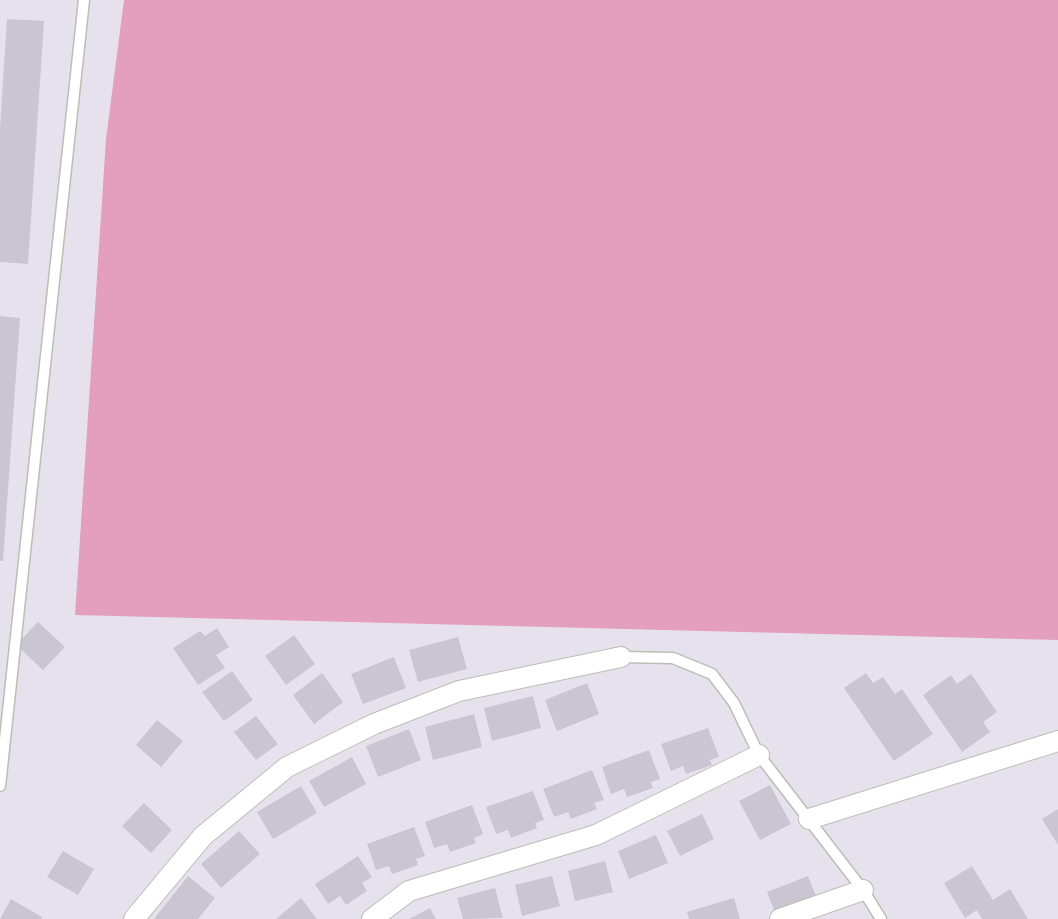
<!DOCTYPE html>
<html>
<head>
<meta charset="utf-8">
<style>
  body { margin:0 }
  canvas { display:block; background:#e7e1ee }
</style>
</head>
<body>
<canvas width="1058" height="919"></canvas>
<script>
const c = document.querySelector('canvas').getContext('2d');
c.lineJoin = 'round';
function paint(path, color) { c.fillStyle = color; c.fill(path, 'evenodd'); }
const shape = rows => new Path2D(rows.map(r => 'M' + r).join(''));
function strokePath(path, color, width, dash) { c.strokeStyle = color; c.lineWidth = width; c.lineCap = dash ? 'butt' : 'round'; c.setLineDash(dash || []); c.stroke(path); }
paint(shape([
  [124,0,1058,0,1058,640,75,615,106,139]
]), '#e39fbb');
paint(shape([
  [7,19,44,21,28,264,0,262,0,128],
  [0,316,20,318,3,561,0,561],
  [38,622,65,647,43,670,16,645],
  [217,628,229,647,216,655,225,668,198,685,173,648,200,631,205,636],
  [294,635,315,664,286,685,265,656],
  [458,637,467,669,418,682,409,650],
  [394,657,406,688,363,704,351,674],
  [232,671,253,700,224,721,202,692],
  [322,673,343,702,314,724,293,695],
  [866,673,873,683,883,677,895,694,902,689,933,734,894,761,844,688],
  [971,674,997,712,983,722,990,732,962,752,923,695,951,675,957,684],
  [587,683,599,714,557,731,545,700],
  [533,696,541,728,492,741,484,708],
  [474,714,482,747,433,760,425,727],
  [256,716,278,744,256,760,234,732],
  [157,720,183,741,161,767,136,745],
  [708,728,719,757,710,760,712,765,686,774,683,766,671,771,661,744],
  [409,729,421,760,378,777,366,746],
  [649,750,660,779,651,782,653,788,627,797,624,789,611,794,602,767],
  [352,757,366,784,324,807,309,781],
  [592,770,604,800,594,803,597,809,571,819,568,812,554,817,543,789],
  [770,785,791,824,760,840,739,801],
  [301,786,317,813,273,839,257,812],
  [533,791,544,820,535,823,537,828,511,838,508,830,496,834,486,807],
  [144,803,172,830,151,853,122,826],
  [472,805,483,834,474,838,476,843,450,852,447,844,434,848,425,822],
  [1058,809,1058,845,1042,819],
  [702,814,714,839,680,856,667,831],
  [414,827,425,856,416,859,418,865,392,874,389,866,376,870,367,844],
  [239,831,260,854,221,888,201,864],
  [656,835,668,863,629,879,618,851],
  [63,851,94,869,78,895,47,877],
  [358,856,372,877,362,883,367,891,346,905,340,896,328,904,315,884],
  [605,861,613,892,575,901,568,871],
  [972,866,993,900,1010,889,1028,919,982,919,977,910,965,918,944,883],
  [188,876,215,898,198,919,154,919],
  [552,876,560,906,522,916,515,885],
  [808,876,817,899,776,915,767,892],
  [495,888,503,918,463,919,457,898],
  [301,898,317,919,276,919],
  [734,898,740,919,689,919,687,912],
  [11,899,42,917,41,919,0,919],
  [430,908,436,919,409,919]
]), '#cbc5d1');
const service = shape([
  [621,657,673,658,712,674,734,703,759,755,863,890,881,919],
  [0,786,84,0]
]);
const minor = shape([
  [809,819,1058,741],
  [134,919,203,836,287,767,374,724,459,691,621,657],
  [372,919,409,891,596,835,759,755],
  [780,919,863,890]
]);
strokePath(service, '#b8c0b4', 13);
strokePath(minor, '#b8c0b4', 22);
strokePath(service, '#fff', 10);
strokePath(minor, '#fff', 20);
</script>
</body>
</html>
